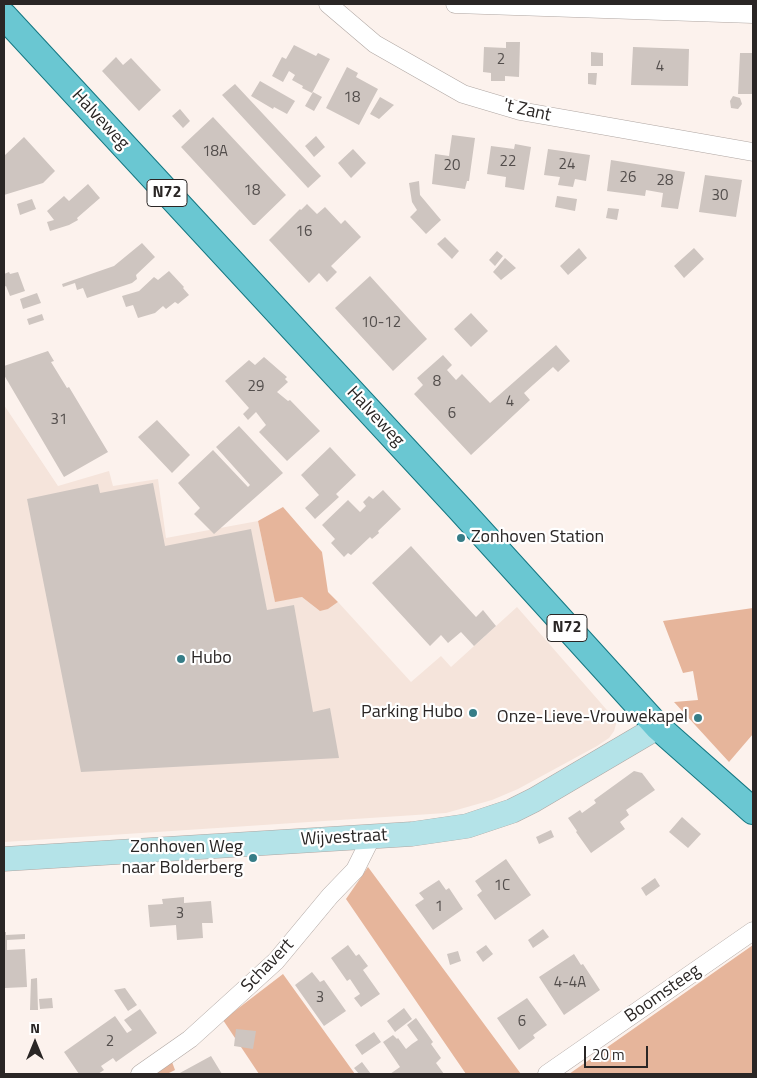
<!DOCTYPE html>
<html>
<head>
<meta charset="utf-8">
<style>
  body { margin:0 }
  #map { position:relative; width:757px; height:1078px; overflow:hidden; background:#fcf2ed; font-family:"Titillium Web",sans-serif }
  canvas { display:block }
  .frame { position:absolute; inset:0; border:5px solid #2a2625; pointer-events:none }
  .north { position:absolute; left:10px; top:1018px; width:50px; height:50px; -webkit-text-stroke:4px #fff; paint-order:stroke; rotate:0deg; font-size:14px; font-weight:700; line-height:20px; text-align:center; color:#2a2625 }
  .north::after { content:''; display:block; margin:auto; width:18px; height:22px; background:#2a2625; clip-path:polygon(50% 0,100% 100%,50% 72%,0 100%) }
  .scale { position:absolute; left:584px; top:1046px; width:64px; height:22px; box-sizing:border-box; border:2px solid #2a2625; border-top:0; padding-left:6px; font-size:15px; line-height:18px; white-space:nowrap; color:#2a2625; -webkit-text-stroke:4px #fff; paint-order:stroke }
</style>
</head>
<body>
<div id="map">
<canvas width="757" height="1078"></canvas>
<div class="frame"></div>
<div class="north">N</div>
<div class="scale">20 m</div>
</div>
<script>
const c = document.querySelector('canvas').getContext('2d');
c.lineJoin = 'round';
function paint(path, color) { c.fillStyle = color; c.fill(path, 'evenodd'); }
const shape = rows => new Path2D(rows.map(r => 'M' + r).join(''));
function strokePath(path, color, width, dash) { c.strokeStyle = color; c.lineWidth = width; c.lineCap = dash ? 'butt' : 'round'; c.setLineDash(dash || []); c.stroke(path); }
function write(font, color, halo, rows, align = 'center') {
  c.font = font + ' "Titillium Web",sans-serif'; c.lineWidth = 4.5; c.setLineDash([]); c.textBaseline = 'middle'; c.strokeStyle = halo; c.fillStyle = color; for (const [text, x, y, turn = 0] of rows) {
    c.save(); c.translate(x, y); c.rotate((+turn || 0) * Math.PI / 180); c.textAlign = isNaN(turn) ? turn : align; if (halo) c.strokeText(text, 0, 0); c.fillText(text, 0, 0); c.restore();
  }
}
paint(shape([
  [4,405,58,486,109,471,113,486,158,479,166,538,258,521,275,601,302,597,328,609,338,602,411,682,441,656,451,667,517,607,613,717,616,724,614,731,609,738,597,746,518,789,492,800,446,813,4,842]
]), '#f5e4db');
paint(shape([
  [283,507,322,552,328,592,338,602,328,609,320,611,302,597,275,602,258,521],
  [753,608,753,734,729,762,674,702,698,700,693,671,683,673,663,621],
  [368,867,521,1074,466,1074,346,899],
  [753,945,753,1074,569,1074],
  [283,974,355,1074,259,1074,223,1020],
  [172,1062,175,1070,167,1074,154,1074]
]), '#e6b59b');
paint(shape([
  [506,42,520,42,519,77,505,76,505,81,491,81,491,73,483,72,484,47,506,48],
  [294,45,316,56,318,53,330,59,312,93,302,88,303,86,292,80,295,75,289,71,283,82,272,76,282,57,286,59],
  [633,47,689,49,688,86,631,85],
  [591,52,603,53,603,66,591,66],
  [740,53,753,53,753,94,738,94],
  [116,57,123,65,131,58,161,90,139,111,102,71],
  [347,67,358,73,356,77,378,89,359,125,326,108],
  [588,73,597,73,596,85,588,84],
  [260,81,295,101,287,114,274,107,273,109,251,96],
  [235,84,321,176,308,188,222,95],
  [313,92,322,97,314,111,305,106],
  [733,96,740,98,742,104,738,109,731,108,730,101],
  [380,97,394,105,379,119,370,114],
  [180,109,190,121,183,128,172,116],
  [213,117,286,195,255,225,253,225,181,147],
  [452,135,475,138,469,181,467,181,465,189,432,184,435,154,449,156],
  [316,136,325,147,314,157,305,146],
  [24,137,55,171,43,183,4,195,4,156],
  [515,144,531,147,524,190,505,187,506,177,487,174,491,146,514,149],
  [353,149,366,163,351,178,338,163],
  [548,149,590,155,586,181,575,179,573,187,558,185,560,177,544,175],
  [611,160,685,172,678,209,661,207,663,193,646,190,645,196,607,191],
  [705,175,742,180,736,217,699,212],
  [419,181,420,195,441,220,426,234,410,217,417,210,412,202,409,183],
  [88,184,100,198,77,218,78,220,69,225,50,231,47,222,54,220,47,211,64,196,69,201],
  [557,196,577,199,575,211,555,207],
  [32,199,36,209,20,215,17,204],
  [307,204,317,214,325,207,341,224,345,220,361,237,331,266,337,272,327,282,319,273,309,283,269,240,300,209,301,210],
  [608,208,619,209,617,220,606,218],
  [445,237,459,251,452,259,437,244],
  [142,243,155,257,136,275,137,279,132,283,87,298,83,288,77,290,75,283,63,287,62,284,114,266],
  [579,248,587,258,568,275,560,266],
  [694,248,704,259,684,278,674,266],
  [497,251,503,256,495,266,489,260],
  [505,258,516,268,501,280,493,272],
  [169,271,184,287,183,288,189,295,178,304,175,302,166,309,163,306,155,313,138,318,133,305,126,307,122,296,139,291,154,277,158,280],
  [9,272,10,274,18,272,25,291,10,296,6,286,4,287,4,274],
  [370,276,427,339,393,371,335,308],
  [37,293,41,303,23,309,20,299],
  [471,313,488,331,471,347,454,329],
  [42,314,44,320,29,325,27,319],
  [556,345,570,361,558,372,553,367,524,393,530,400,471,455,414,394,423,385,417,378,443,355,452,365,447,370,456,380,462,374,490,403],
  [48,351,54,361,51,362,67,388,69,387,108,452,64,477,4,375,4,366],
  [264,357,287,377,285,379,288,382,277,392,288,401,290,400,320,431,287,461,259,432,266,425,256,412,248,420,243,414,249,408,225,381,249,360,255,365],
  [157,420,190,455,172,473,138,437],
  [239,426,283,473,214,534,194,514,200,508,178,483,213,450,248,487,250,485,216,447],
  [330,447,356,475,336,494,339,497,315,519,305,508,319,495,301,475],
  [153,483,165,546,251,529,267,610,294,605,313,712,330,708,339,758,81,772,27,499,98,484,100,493],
  [383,490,401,509,378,531,379,533,372,539,370,537,351,555,348,553,344,557,331,543,335,539,322,525,348,500,360,512,366,506,363,502,369,496,373,499],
  [411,546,476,617,483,610,496,626,474,646,461,632,448,643,441,635,430,646,372,583],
  [634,771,642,773,655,790,626,810,629,815,620,822,625,829,591,853,576,832,577,831,568,818,580,810,582,813,596,803,594,800],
  [682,817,701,834,688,848,669,832],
  [551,830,554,837,539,844,536,837],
  [506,859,531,895,495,920,477,895,482,891,475,881],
  [655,878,660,886,646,896,641,888],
  [439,880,446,890,449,888,463,909,433,930,415,905,424,899,419,893],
  [184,897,184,903,211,901,213,923,202,923,203,938,177,940,176,925,150,927,148,905,163,904,162,899],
  [543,929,549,937,533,948,528,940],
  [4,932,6,932,6,935,25,934,25,939,7,940,7,950,25,949,27,987,5,988],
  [348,945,356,956,359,954,368,966,363,970,380,994,361,1007,354,998,360,994,350,979,347,981,331,958],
  [486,945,493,954,483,962,476,952],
  [458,951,461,961,450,965,447,954],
  [574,954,581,965,583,964,600,990,564,1015,539,977],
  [312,972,320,982,324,980,346,1011,324,1026,295,985],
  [37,978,38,1010,30,1010,31,979],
  [125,988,137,1005,128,1011,114,990],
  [52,998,53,1008,40,1009,39,999],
  [527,998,547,1025,533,1035,535,1038,519,1050,497,1018],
  [404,1008,412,1019,395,1032,387,1021],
  [140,1009,157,1033,116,1062,113,1058,101,1066,104,1070,98,1074,79,1074,64,1052,115,1016,127,1033,132,1030,124,1020],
  [416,1018,433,1042,431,1044,441,1058,436,1063,444,1074,390,1074,400,1067,383,1042,393,1035,397,1039,398,1038,406,1049,412,1044,418,1040,407,1025],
  [236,1029,256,1031,253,1049,234,1046],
  [374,1032,381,1042,362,1055,355,1045],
  [211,1056,222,1074,178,1074],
  [362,1062,371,1074,359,1074,354,1068]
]), '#cec5c0');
const street = shape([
  [328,4,375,44,463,94,520,111,753,152],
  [455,4,753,14],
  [140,1074,190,1039,276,961,330,896,355,870,372,836],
  [547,1074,753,931]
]);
const secondary = shape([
  [4,859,412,834,467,826,512,811,534,800,658,727]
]);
const primary = shape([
  [4,16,460,509,658,727,753,811]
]);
strokePath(street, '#afa6a2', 19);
strokePath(secondary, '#afa6a2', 25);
strokePath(primary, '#137782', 28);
strokePath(street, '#fff', 18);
strokePath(secondary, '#b4e3e8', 24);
strokePath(primary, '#6ac7d2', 26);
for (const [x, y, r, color] of [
  [461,538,5,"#367d87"],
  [181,659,5,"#367d87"],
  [473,713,5,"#367d87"],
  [698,718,5,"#367d87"],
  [253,858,5,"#367d87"]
]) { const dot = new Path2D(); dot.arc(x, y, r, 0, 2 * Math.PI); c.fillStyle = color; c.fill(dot); strokePath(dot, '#fff', 2); }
write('15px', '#534e4c', null, [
  ["2",501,60],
  ["4",660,67],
  ["18",352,98],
  ["18A",215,152],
  ["22",508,162],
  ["24",567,165],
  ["20",452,166],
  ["26",628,178],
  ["28",665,181],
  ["18",252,191],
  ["30",720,196],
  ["16",304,232],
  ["10-12",381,323],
  ["8",437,382],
  ["29",256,387],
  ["4",510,402],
  ["6",452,414],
  ["31",59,420],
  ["1C",502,886],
  ["1",439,907],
  ["3",180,914],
  ["4-4A",570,983],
  ["3",320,998],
  ["6",522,1022],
  ["2",110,1042]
]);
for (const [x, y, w] of [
  [167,193,40],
  [567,628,40]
]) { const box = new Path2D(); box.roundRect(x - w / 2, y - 13.5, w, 27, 4); c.fillStyle = '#fff'; c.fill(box); strokePath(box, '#2a2625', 1); }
write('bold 16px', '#2a2625', null, [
  ["N72",167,193],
  ["N72",567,628]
]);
write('18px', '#2a2625', '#fff', [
  ["'t Zant",527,111,13],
  ["Halveweg",100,120,47],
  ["Halveweg",375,417,47],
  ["Wijvestraat",344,838,-3],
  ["Schavert",268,966,-46],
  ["Boomsteeg",663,994,-35]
]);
write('18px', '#2a2625', '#fff', [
  ["Zonhoven Station",471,538,"left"],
  ["Hubo",191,659,"left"],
  ["Parking Hubo",463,713],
  ["Onze-Lieve-Vrouwekapel",688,718],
  ["Zonhoven Weg",243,848],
  ["naar Bolderberg",243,869]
], 'right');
</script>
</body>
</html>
